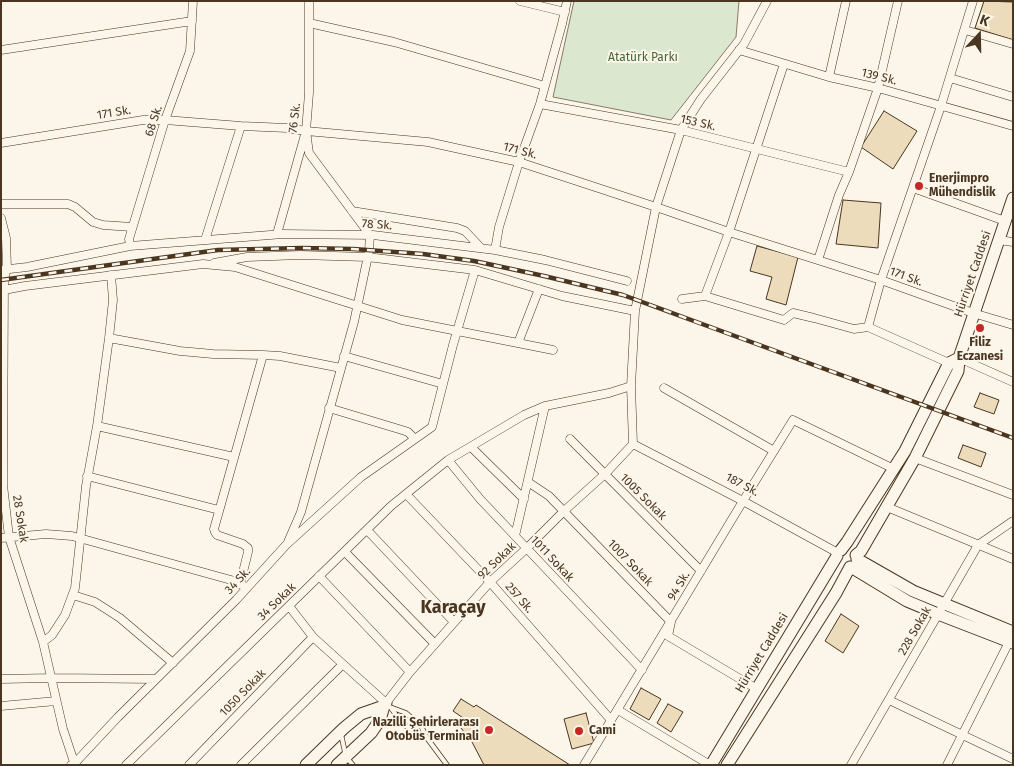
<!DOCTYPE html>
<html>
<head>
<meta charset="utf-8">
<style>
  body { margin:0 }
  #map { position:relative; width:1014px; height:766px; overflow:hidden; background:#fbf6e9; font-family:"Fira Sans",sans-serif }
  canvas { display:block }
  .frame { position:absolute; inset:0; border:2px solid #4a3520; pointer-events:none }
  .north { position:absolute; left:954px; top:10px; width:50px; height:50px; -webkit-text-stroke:4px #fbf6e9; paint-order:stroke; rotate:21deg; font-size:14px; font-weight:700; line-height:20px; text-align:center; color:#4a3520 }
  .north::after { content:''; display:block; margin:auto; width:18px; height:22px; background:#4a3520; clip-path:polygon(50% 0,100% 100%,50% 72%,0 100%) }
</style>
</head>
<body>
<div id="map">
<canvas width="1014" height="766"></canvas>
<div class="frame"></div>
<div class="north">K</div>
</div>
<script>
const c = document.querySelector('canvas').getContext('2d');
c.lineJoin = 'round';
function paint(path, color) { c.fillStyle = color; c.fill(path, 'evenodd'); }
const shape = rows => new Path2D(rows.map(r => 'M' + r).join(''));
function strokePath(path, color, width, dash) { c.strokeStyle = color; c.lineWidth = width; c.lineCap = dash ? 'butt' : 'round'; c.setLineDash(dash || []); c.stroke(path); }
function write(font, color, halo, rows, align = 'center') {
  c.font = font + ' "Fira Sans",sans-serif'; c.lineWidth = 4; c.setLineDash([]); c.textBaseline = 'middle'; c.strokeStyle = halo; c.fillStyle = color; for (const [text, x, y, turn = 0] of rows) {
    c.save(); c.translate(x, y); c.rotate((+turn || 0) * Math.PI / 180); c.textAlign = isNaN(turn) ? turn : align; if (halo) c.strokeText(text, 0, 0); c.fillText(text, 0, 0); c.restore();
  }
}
const green = shape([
  [574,1,739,1,736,37,671,120,553,97,574,1]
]);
paint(green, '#dce7d0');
strokePath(green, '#887966', 1);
const building = shape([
  [984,1,1013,2,1013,40,975,28,984,1],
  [884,111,917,131,893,169,861,147,884,111],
  [843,200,881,203,878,248,836,244,843,200],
  [757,246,798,257,786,305,766,299,772,277,750,271,757,246],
  [980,393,999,400,994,414,974,407,980,393],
  [963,445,986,453,981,467,958,458,963,445],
  [841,614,859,626,843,653,825,641,841,614],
  [641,688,661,699,649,720,630,709,641,688],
  [461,699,474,707,476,705,570,765,484,765,472,742,461,728,466,720,453,711,461,699],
  [668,704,683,712,671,732,657,723,668,704],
  [586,713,594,743,572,749,564,719,586,713]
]);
paint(building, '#ecdcbc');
strokePath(building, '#4a3520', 1);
const lane = shape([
  [390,707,406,713,421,726,427,738,447,765],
  [391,708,401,722,415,733,427,738],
  [341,734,346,757,353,765]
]);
const street = shape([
  [520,1,565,12],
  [309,23,394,42,545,86],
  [965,30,1013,44],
  [1,50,192,21],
  [739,50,829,77,878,88,1013,126],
  [829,77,846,1],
  [950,78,1013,97],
  [540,104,681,130,849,172],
  [1,143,143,120,165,120,241,126,287,128,306,131,428,142,519,162,656,207,729,232,881,280,973,313,1013,325],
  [913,188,1005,221],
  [1,204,68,204,75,207,93,222,103,225,132,227],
  [352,211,457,228,465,231,481,248],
  [1,218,6,238,7,269,4,279,3,485,9,537,43,642,63,729,75,765],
  [277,234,306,131,309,93,309,1],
  [205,240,241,126],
  [999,240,1013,242],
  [130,246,129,239,165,120,190,51,193,1],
  [495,250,499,227,519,162,540,104,562,24,567,1],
  [818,260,839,195,849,172,878,88,898,1],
  [214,263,247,257,300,255,367,257,475,270,562,296,635,311],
  [1,270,27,267,130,246,283,234,373,235,495,250,545,260,627,281],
  [4,290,25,286,203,264,235,267,402,320,553,350],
  [705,296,729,232,784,64],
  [682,299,705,296,784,320,793,313,814,318,854,329,868,327,949,363],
  [868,327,881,280,941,106,973,1],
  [109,338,180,351,213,354,263,355,280,356,341,368],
  [518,343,539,289],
  [344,356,443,384],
  [959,358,1013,382],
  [664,388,774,451],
  [329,408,402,430,408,432,415,439],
  [97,426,234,457],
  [570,439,701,571],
  [633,444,631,386,635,311,656,207,681,130,701,99,744,44,767,1],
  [633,444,743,501,838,553],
  [471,447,524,499],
  [915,458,1013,495],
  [448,460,480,499,642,670],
  [87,476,219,510],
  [528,482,549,496,671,622,668,636,757,689],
  [406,494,490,582,611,720],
  [887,507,1013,559],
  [367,530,454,622],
  [515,536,545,406],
  [1,538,46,534,72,536,231,580,244,586],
  [288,542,301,512,354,322,369,251,370,235,309,153,306,131],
  [345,552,435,644],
  [319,576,410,672],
  [240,584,248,552,248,548,243,544,217,535,215,532,214,529,263,355],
  [73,595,95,602,120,618,173,663],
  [289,606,313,637,386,703,410,672,490,582,527,548,564,511,605,474,633,444],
  [43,642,52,635,65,615,75,588,86,486,97,426,109,338,113,300,111,275],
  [1,679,51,678,156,679],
  [889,700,1013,759],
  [1,706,56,701],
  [618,710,710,765],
  [71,765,74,764,118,717,236,600,286,545,361,477,432,427,453,345,475,270],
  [126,765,391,506,448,460,524,415,545,406,609,393,631,386],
  [189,765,313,637],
  [241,765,342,665],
  [584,765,743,501,793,420,894,469],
  [851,765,978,545,1013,521],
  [947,765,1009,642]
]);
const secondary = shape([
  [841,550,847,542,905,451,949,363,959,358],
  [856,555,861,551,915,458,958,371,959,358,1013,198],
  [857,559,913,591,1013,632],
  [851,567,907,601,938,614,1013,643],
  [306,765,344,728,361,714,384,706],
  [337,765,371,733,380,720,384,706,386,703],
  [711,765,837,556],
  [727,765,836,593,850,567]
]);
strokePath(lane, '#4a3520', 5.5);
strokePath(street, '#4a3520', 9);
strokePath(secondary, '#4a3520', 13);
strokePath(lane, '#fbf6e9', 4);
strokePath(street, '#fbf6e9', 8);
strokePath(secondary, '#fbf6e9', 11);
const rail = shape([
  [1,280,218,250,302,248,353,249,423,254,474,261,544,276,623,295,1013,438]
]);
strokePath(rail, '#4a3520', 4.5);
strokePath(rail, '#fbf6e9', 2.5, [8]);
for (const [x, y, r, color] of [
  [919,186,5,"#c62828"],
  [980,328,5,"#c62828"],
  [489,730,5,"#c62828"],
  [579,731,5,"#c62828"]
]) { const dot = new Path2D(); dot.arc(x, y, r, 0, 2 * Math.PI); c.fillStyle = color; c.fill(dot); strokePath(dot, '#fbf6e9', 2); }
write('12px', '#436837', '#fbf6e9', [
  ["Atatürk Parkı",643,58]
]);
write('12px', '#4a3520', '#fbf6e9', [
  ["139 Sk.",879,77,14],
  ["171 Sk.",114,113,-9],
  ["76 Sk.",295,118,-83],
  ["68 Sk.",154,121,-72],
  ["153 Sk.",698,123,13],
  ["171 Sk.",520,151,15],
  ["78 Sk.",377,225,4],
  ["Hürriyet Caddesi",973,274,-71],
  ["171 Sk.",906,277,20],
  ["187 Sk.",742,485,28],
  ["1005 Sokak",643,497,45],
  ["28 Sokak",20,519,81],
  ["1011 Sokak",552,559,47],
  ["92 Sokak",497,561,-44],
  ["1007 Sokak",630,563,46],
  ["34 Sk.",238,581,-47],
  ["94 Sk.",679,586,-59],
  ["257 Sk.",519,598,49],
  ["34 Sokak",277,602,-44],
  ["228 Sokak",915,631,-60],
  ["Hürriyet Caddesi",762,653,-59],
  ["1050 Sokak",243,693,-46]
]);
write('bold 12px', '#4a3520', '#fbf6e9', [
  ["Enerjimpro",929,179],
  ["Mühendislik",929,193],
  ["Filiz",980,343,"center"],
  ["Eczanesi",980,357,"center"],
  ["Nazilli Şehirlerarası",479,723,"right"],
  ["Otobüs Terminali",479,737,"right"],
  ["Cami",589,731]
], 'left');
write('bold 18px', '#4a3520', '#fbf6e9', [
  ["Karaçay",453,608]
]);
</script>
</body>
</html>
